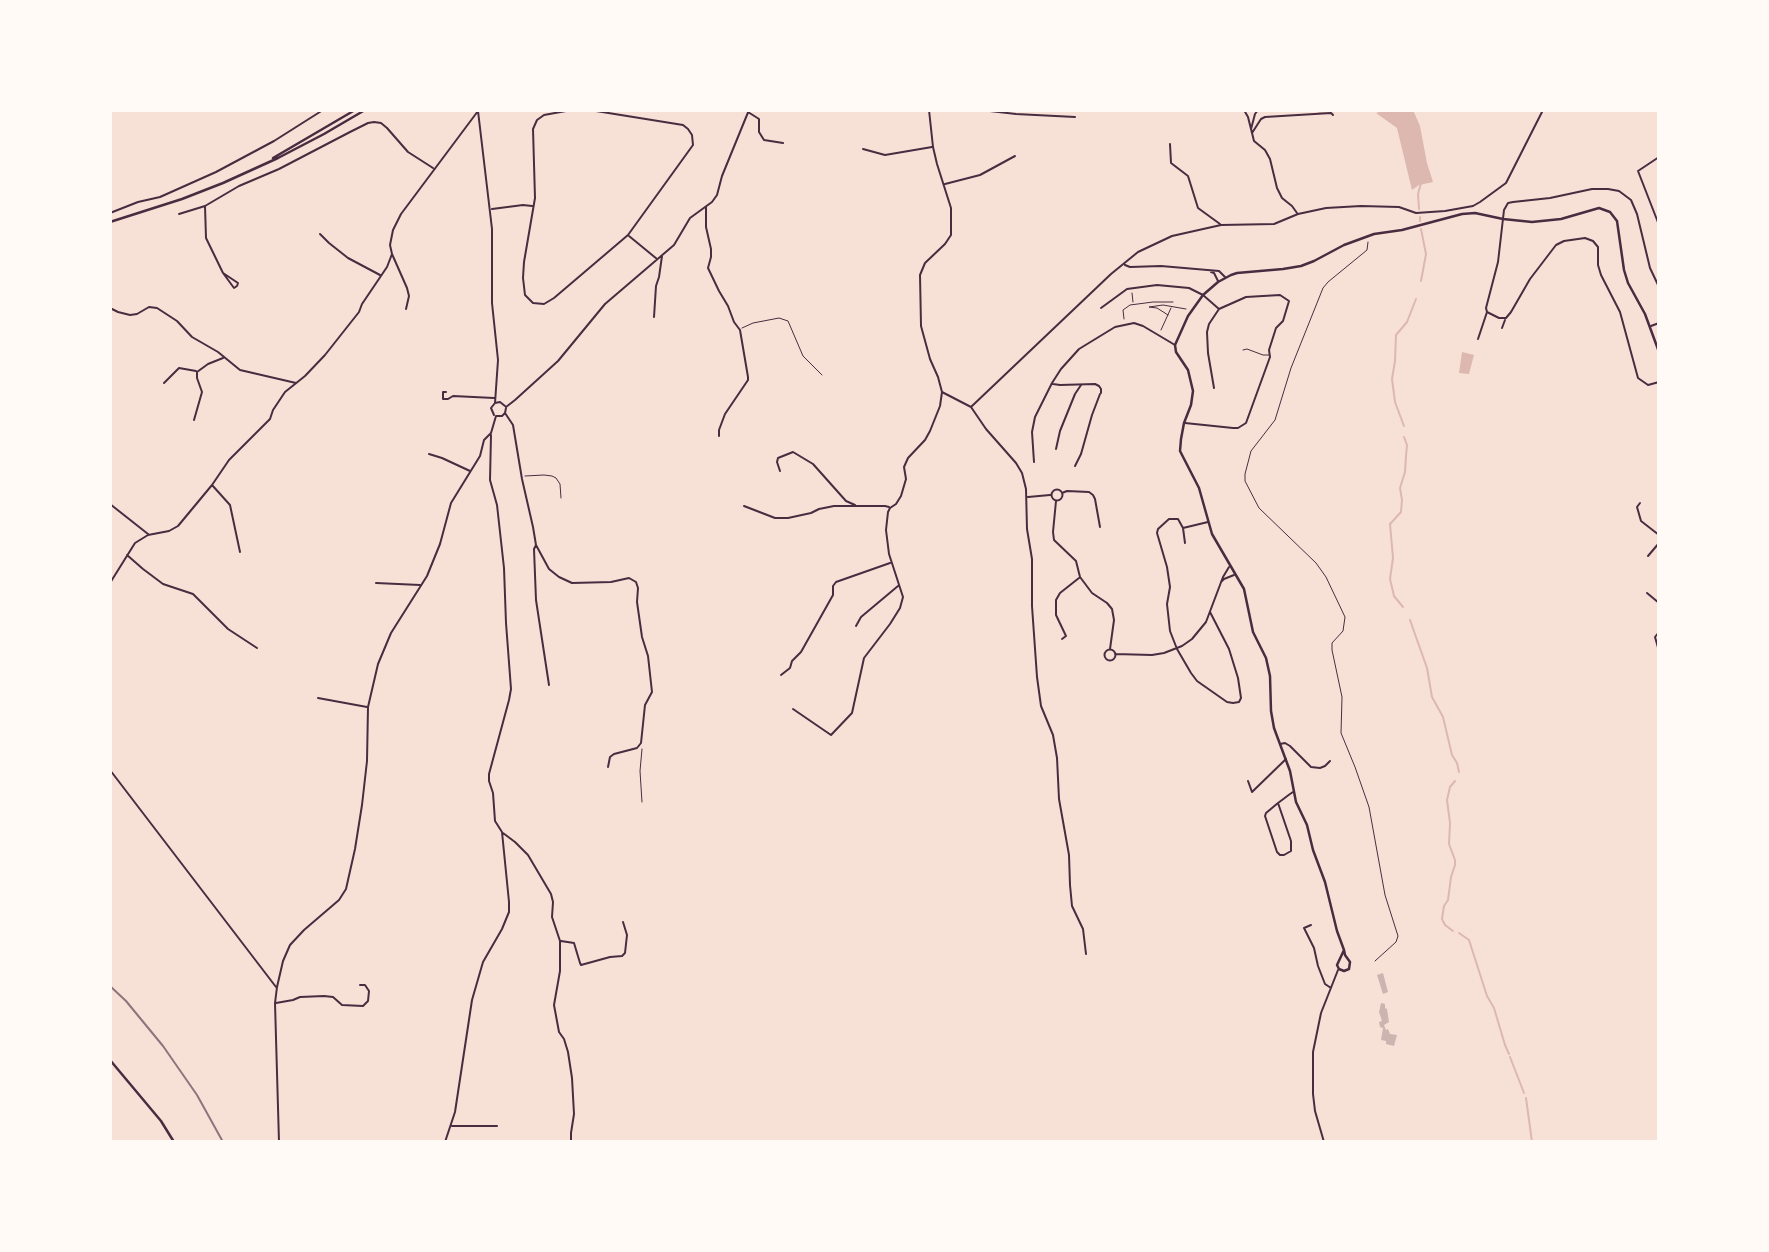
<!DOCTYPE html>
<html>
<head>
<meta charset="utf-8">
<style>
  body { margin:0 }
  #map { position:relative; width:1769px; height:1252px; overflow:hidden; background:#f7e1d7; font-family:Overpass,sans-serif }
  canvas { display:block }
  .frame { position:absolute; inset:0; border:112px solid #fffaf5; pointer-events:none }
</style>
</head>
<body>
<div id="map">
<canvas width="1769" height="1252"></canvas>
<div class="frame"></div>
</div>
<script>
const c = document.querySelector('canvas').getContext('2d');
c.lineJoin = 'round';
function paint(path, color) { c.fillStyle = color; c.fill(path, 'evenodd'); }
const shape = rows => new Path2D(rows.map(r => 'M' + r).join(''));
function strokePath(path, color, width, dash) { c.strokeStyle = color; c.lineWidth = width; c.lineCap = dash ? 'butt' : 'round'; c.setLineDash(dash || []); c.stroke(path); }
paint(shape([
  [1386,110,1413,110,1420,126,1427,163,1433,182,1419,185,1412,190,1397,128,1376,113],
  [1462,352,1474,355,1469,374,1459,373]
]), '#dcb8b0');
strokePath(shape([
  [1319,113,1344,110],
  [1419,209,1418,194,1421,183],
  [1420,217,1420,221],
  [1421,281,1426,254,1421,229],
  [1404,426,1395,402,1392,379,1395,361,1396,335,1407,322,1416,299],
  [1403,607,1394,596,1390,579,1393,558,1390,524,1401,512,1402,500,1400,488,1405,472,1406,456,1407,445,1404,437],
  [1410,620,1427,668,1432,697,1443,717,1452,755,1457,763,1459,772],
  [1453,931,1445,925,1442,919,1444,906,1448,900,1451,877,1455,865,1455,860,1449,844,1450,823,1447,800,1450,787,1455,781],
  [1459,933,1469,940,1487,996,1494,1008,1505,1045,1509,1054],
  [1510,1057,1524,1093],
  [1526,1098,1532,1142]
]), '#dcb8b0', 2);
paint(shape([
  [1383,973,1388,992,1383,994,1377,975],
  [1381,1003,1385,1004,1385,1008,1387,1009,1389,1022,1384,1025,1386,1030,1388,1029,1390,1034,1397,1035,1394,1046,1386,1044,1386,1041,1381,1040,1383,1028,1380,1027,1379,1022,1382,1021,1379,1012]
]), '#ccb4b1');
strokePath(shape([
  [1368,242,1367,250,1328,282,1323,288,1291,368,1275,420,1251,451,1245,474,1245,481,1259,508,1316,563,1326,577,1345,617,1343,631,1332,643,1332,650,1342,697,1341,733,1355,767,1369,807,1385,895,1398,936,1396,942,1375,961],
  [1132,293,1133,302],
  [1168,315,1157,308,1149,307,1163,305,1186,309],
  [1124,319,1123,310,1130,305,1153,302,1173,302],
  [1161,330,1171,308],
  [642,802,640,771,642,749]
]), '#4a2c40', 1);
strokePath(shape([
  [742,328,753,323,779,318,788,321,803,356,822,375],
  [1243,350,1247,349,1263,355,1269,355],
  [525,476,544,475,552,476,556,478,560,484,561,498]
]), '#4a2c40', 1);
strokePath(shape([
  [1056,449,1060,431,1075,394,1081,385],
  [1075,466,1081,454,1092,415,1100,394]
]), '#4a2c40', 2);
strokePath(shape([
  [929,110,933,147,937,164,951,208,951,235,945,244,925,263,920,275,921,326,930,359,938,377,942,392,971,407,986,429,1016,463,1022,473,1026,489,1027,529,1032,559,1032,606,1037,677,1041,706,1053,735,1057,758,1059,799,1069,855,1070,885,1072,906,1083,929,1086,954],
  [981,110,1016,114,1075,117],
  [1244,110,1248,117,1254,141,1265,150,1270,159,1277,188,1282,198,1292,206,1297,213],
  [478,111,492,229,492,303,498,360,495,403],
  [566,111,596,111,683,125,688,129,692,135,693,145,628,235,554,298,544,304,533,303,525,295,523,278,524,262,535,198,533,129,537,120,544,115,566,111],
  [748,112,759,119,759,132,764,140,783,143],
  [1251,129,1255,114,1258,110],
  [1252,133,1261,119,1265,117,1331,113,1333,115],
  [1170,144,1171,163,1188,176,1198,208,1220,224],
  [863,149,885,155,932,147],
  [1659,157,1638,171,1659,225],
  [945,184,980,175,1015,156],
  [706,207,706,227,711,249,711,257,708,268,719,291,728,306,734,322,740,330,748,377,748,380,725,414,719,430,719,436],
  [492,209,523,205,532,206],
  [110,213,138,202,160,197,216,172,274,141,323,110],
  [179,214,205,206],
  [320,234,329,243,348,258,380,275],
  [629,236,657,259],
  [392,254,407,288,409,296,406,309],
  [1125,265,1130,267,1161,266,1219,271,1225,277],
  [1211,272,1214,273,1218,281],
  [223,273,238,283,237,286,234,288,223,273,206,238,205,206,239,186,279,169,350,132,368,123,374,122,381,123,387,128,408,152,433,168],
  [110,308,118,312,130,315,137,314,149,307,157,308,177,321,192,337,218,352,240,370,296,383],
  [1101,308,1127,289,1157,285,1189,288,1203,295,1219,309,1246,297,1280,295,1289,301,1283,321,1276,328,1269,350,1270,357,1246,423,1238,428,1233,428,1185,423],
  [1487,312,1499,318,1506,318,1511,312,1530,279,1556,245,1564,241,1585,238,1593,241,1598,247,1598,265,1601,275,1620,312,1638,378,1648,385,1659,382],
  [654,317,656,286,659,277,662,256],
  [1651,326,1659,323],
  [1502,328,1505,320],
  [1478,339,1487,312,1486,308,1498,262,1504,210,1508,203,1513,202,1550,198,1592,189,1608,189,1619,191,1631,200,1637,214,1650,268,1659,287],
  [164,383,179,368,196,371],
  [1053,384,1060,385,1095,384,1099,386,1101,389,1101,393],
  [1214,388,1208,353,1207,332,1209,324,1219,309],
  [446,392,443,392,443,399,448,399,453,396,494,398],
  [972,406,1111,274,1138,252,1172,236,1221,225,1274,224,1298,214,1326,208,1361,206,1399,207,1416,213,1445,211,1473,206,1480,202,1506,183,1543,110],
  [506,407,515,400,558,361,605,304,674,245,690,218,712,202,717,195,722,176,749,110],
  [505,413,513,425,522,479,533,527,536,545,534,549,536,600,549,685],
  [494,415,491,408,495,403,500,402,505,406],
  [496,416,502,416,505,413,506,408],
  [194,420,202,392,197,378,197,372,208,364,223,358],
  [429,454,442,458,470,471],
  [1034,462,1032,432,1035,417,1052,383,1061,369,1079,349,1115,327,1134,323,1143,326,1175,345],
  [780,471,777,462,778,458,793,452,813,464,846,501,855,505],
  [212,485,230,505,240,552],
  '1051.5 495a5.5 5.5 0 1 1 11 0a5.5 5.5 0 1 1-11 0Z',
  [1062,493,1067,491,1089,492,1093,495,1095,499,1100,527],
  [1028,497,1050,495],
  [1056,501,1053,532,1054,540,1076,561,1080,577,1092,593,1107,603,1112,609,1114,620,1110,649],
  [1640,503,1637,507,1641,521,1659,535],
  [110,504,148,534],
  [744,506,775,518,788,518,811,513,819,509,834,506,885,506,889,507],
  [1183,528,1178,519,1169,519,1158,529,1157,533,1167,567,1170,587,1167,604,1170,631,1177,649,1191,673,1197,681,1227,702,1233,703,1239,702,1241,698,1238,678,1229,649,1210,612],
  [1185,543,1183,528,1208,522],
  [536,545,549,569,559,577,572,583,611,582,629,578,636,582,638,588,637,602,642,637,648,656,652,692,645,705,641,743,637,748,614,754,610,757,608,767],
  [127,555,143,569,163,584,193,594,228,629,257,648],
  [1648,556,1659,543],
  [1221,582,1224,579,1234,575],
  [110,583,135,543,148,535,169,531,178,526,212,485,229,460,270,419,273,410,285,392,305,376,325,355,359,312,362,304,387,267,392,254,390,245,393,230,401,214,478,111],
  [376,583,420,585],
  [1647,593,1659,603],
  [856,626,861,617,898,586],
  [1659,632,1655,637,1659,651],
  [1062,639,1066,636,1056,615,1056,600,1060,593,1079,578],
  '1104.5 655a5.5 5.5 0 1 1 11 0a5.5 5.5 0 1 1-11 0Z',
  [1115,654,1152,655,1164,653,1182,646,1192,639,1206,622,1223,577,1229,567],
  [781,675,790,668,792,661,801,652,833,595,833,586,836,582,890,563],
  [318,698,367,707],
  [793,709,831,735,852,713,864,658,890,624,900,608,903,597,889,554,886,530,888,512,890,508,896,504,901,496,906,479,904,467,908,458,925,440,930,431,940,406,942,392],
  [1280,744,1285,743,1290,746,1311,767,1320,768,1325,766,1330,761],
  [110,770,276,987],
  [1248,781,1252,792,1286,759],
  [1278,803,1291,841,1291,851,1284,855,1280,855,1277,852,1265,816,1266,813,1278,803,1290,794,1293,792],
  [503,833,515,842,528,855,551,894,553,902,552,917,560,941,560,971,554,1005,559,1032,564,1039,568,1052,572,1078,574,1114,571,1133,571,1142],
  [1311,925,1304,928,1314,948,1318,966,1325,984,1331,988],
  [561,941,574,943,580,963,581,965,610,957,622,956,625,953,627,935,623,922],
  [276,1003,293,1000,300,997,324,996,333,997,342,1005,363,1006,368,1001,369,991,365,985,360,985],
  [452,1126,497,1126],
  [279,1142,275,1003,277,987,283,961,290,945,304,930,339,900,346,889,355,849,362,805,367,761,368,707,378,664,391,633,427,576,440,544,451,503,480,456,484,440,491,433,496,416],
  [445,1142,455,1112,472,1000,483,962,502,929,509,912,509,902,502,832,495,821,493,793,489,781,489,774,509,700,511,689,506,623,504,568,497,505,490,480,491,435],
  [1324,1142,1315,1111,1313,1094,1313,1052,1321,1013,1338,970]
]), '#4a2c40', 2);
strokePath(shape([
  [1344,950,1337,965,1339,969,1344,971,1349,969,1350,962,1345,955,1344,950,1337,931,1325,882,1313,850,1307,825,1296,802,1290,771,1274,728,1271,711,1270,676,1266,658,1253,632,1244,589,1212,534,1199,488,1180,451,1181,439,1184,423,1191,405,1193,391,1188,370,1176,352,1175,345,1188,316,1203,295,1218,282,1231,275,1237,273,1283,269,1301,266,1314,261,1344,245,1374,234,1402,230,1462,214,1475,213,1503,219,1532,222,1561,219,1599,208,1610,212,1617,221,1624,270,1628,283,1645,314,1659,352]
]), '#4a2c40', 2.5);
strokePath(shape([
  [110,1060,161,1121,174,1142]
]), '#4a2c40', 2.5);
strokePath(shape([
  [273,158,355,110],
  [110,222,182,199,223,183,278,158,324,134,365,110]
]), '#4a2c40', 2.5);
strokePath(shape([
  [110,986,126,1001,163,1046,197,1095,223,1142]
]), '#8f747c', 2);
</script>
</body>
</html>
